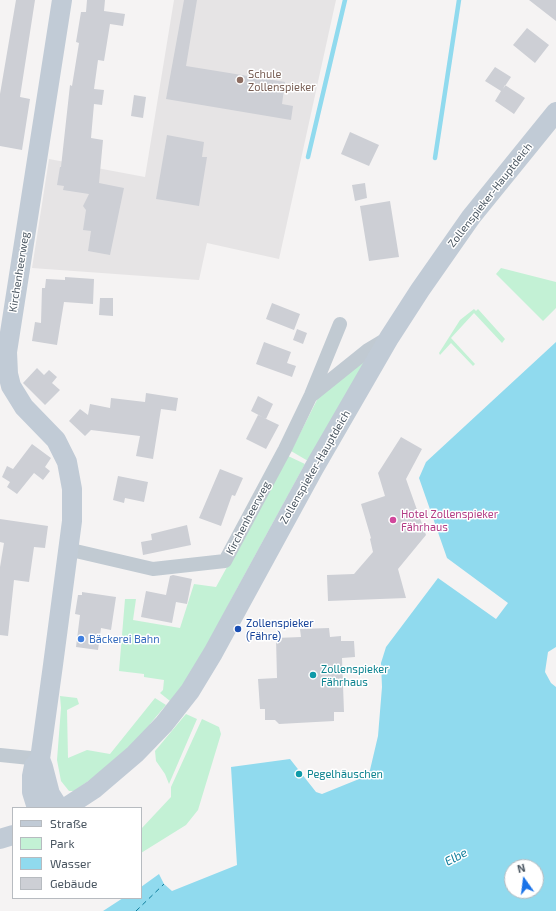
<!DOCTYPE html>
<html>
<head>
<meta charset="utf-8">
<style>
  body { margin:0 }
  #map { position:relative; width:556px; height:911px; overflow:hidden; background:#f5f3f3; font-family:"Exo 2",sans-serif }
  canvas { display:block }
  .legend { position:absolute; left:12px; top:807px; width:130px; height:92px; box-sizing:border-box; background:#fff; border:1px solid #b7bbc0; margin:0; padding:5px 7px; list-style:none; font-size:12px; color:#4a5661 }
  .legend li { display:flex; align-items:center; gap:8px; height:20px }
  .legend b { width:20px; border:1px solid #b7bbc0 }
  .north { position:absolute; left:504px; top:859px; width:40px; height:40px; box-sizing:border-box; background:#fff; border:1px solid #b7bbc0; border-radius:50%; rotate:346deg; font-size:11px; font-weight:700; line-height:16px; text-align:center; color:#4a5661 }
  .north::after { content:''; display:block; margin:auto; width:14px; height:18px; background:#1a73e8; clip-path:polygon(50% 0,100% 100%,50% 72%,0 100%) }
</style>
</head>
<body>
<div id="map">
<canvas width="556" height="911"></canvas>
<ul class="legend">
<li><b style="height:5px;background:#c1cbd6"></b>Straße</li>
<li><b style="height:11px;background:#c3f1d5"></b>Park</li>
<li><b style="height:11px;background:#90daee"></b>Wasser</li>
<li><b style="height:11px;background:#cdcfd5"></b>Gebäude</li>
</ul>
<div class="north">N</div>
</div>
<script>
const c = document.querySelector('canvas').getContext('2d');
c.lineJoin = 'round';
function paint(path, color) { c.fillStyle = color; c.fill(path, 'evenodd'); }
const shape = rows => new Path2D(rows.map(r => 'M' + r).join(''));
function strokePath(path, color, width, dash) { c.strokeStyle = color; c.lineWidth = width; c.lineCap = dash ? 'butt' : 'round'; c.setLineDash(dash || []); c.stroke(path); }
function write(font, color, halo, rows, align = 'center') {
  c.font = font + ' "Exo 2",sans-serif'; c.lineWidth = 3; c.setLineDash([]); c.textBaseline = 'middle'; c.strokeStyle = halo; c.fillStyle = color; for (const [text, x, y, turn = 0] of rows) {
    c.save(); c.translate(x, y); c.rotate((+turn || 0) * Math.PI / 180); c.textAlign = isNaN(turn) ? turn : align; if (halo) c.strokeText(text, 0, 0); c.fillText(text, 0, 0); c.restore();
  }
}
paint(shape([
  [174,0,336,0,279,259,207,243,199,280,32,268,49,159,145,177]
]), '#e6e4e5');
paint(shape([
  [501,268,556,282,556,308,543,321,496,274],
  [474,309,476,311,478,309,505,339,502,343,474,313,451,338,475,364,473,366,451,343,440,355,439,353,460,320],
  [368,358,308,461,291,451,318,398],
  [288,456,305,464,233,596,205,650,180,692,170,701,160,693,163,690,164,680,144,677,144,674,119,671,125,599,136,599,133,620,180,628,194,584,216,587],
  [60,696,77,698,79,704,67,710,68,758,87,750,110,754,155,698,166,705,150,724,151,728,114,763,74,791,69,791,61,781,57,760,61,708],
  [186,714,197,719,169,784,165,774,156,761,155,751],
  [202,719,219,727,221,734,198,810,186,825,141,853,141,829,171,797,171,787]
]), '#c3f1d5');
paint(shape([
  [556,342,556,647,548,652,545,672,551,683,556,687,556,911,103,911,123,898,141,898,141,887,159,874,164,884,172,891,237,865,231,767,290,759,316,792,322,794,364,777,370,770,378,736,382,687,381,663,386,647,438,578,496,619,508,603,447,558,419,478,426,462],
  [512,867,536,867,536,891,512,891]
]), '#90daee');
strokePath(shape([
  [308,157,345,0],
  [435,158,459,0]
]), '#90daee', 4.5);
strokePath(shape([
  [136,911,164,884]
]), '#0c7c9b', 1, [5, 4]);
paint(shape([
  [16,0,35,0,20,97,30,99,22,150,0,146,0,94],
  [87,0,105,0,104,11,125,14,123,26,110,24,104,61,98,60,94,89,104,90,102,105,94,104,91,138,103,140,99,183,124,188,110,255,88,251,91,231,83,230,86,210,83,206,89,194,63,190,64,186,57,185,60,167,61,167,70,85,72,86,79,43,76,42,81,12,86,12],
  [184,0,197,0,186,66,285,82,282,104,293,106,291,120,166,99],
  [529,0,556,0,556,21],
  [527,28,549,45,535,63,513,45],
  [495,67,511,77,503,89,505,85,525,98,514,114,495,101,501,91,485,81],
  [134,95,146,97,143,118,131,116],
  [350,132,379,145,369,166,341,154],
  [167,135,204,142,202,157,207,157,199,206,156,199],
  [365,183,367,198,355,201,352,185],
  [390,201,399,257,369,261,360,206],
  [65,277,94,279,93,304,64,302,57,345,32,341,35,322,41,323,42,288,45,288,46,279,65,280],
  [100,298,113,298,113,316,99,315],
  [272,303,300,314,294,330,266,319],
  [297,329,307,333,303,344,293,340],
  [264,342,291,352,287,363,296,366,292,377,256,364],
  [37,368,44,375,49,370,57,377,52,383,60,390,45,405,23,383],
  [146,393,178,398,176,411,161,409,153,459,136,456,140,436,91,430,85,436,69,421,80,409,88,415,90,404,110,408,111,398,145,402],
  [258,396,273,404,266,419,251,411],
  [258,415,279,425,266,449,246,439],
  [401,437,422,449,406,479,426,535,398,569,406,598,328,601,327,575,354,574,373,552,370,539,371,538,361,504,385,496,378,473],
  [32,444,51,458,45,467,50,471,43,480,34,473,17,494,7,487,10,482,2,477,7,466,13,469],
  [220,469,243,478,235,496,232,495,221,526,199,518],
  [118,476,148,482,144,502,125,498,124,503,113,500],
  [0,519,48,526,45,548,34,547,29,582,14,580,8,636,0,635,0,567,4,543,0,542],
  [187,525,191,545,143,555,141,542,152,540,151,534],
  [173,575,192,579,187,604,176,602,172,623,141,617,146,591,166,595,170,576],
  [82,592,116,597,111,630,101,628,98,650,76,647,80,615,75,614,78,595,82,595],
  [329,628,330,637,341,636,341,641,354,641,355,657,342,658,344,712,334,712,334,721,279,724,275,720,265,720,265,709,260,709,258,679,277,678,276,638,301,637,300,629]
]), '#cdcfd5');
strokePath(shape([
  [312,395,368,350,388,338],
  [67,549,153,569,225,561,285,449,311,395,340,324],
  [0,755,40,759]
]), '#c1cad2', 14);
strokePath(shape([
  [40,759,43,767,50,794,59,808],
  [37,808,32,792,32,776,34,766,40,759,53,665,72,521,72,489,67,462,56,440,24,407,11,386,8,374,7,352,62,0],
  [65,808,94,789,135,754,164,724,190,691,213,653,314,468,389,338,420,290,471,217,556,112],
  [0,839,13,835]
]), '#c1cbd6', 20);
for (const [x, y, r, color] of [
  [240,80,4,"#8d6e63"],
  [393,520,4,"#d1479c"],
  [238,629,4,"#1a4fb4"],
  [81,639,4,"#3f7fe0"],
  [313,675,4,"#0f9aa8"],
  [299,774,4,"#0f9aa8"]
]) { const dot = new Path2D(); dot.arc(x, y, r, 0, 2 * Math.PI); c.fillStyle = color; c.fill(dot); strokePath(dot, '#fff', 1.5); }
write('11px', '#785e54', '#fff', [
  ["Schule",248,74],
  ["Zollenspieker",248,87]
], 'left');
write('11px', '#4a5661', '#fff', [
  ["Zollenspieker-Hauptdeich",490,195,-52],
  ["Kirchenheerweg",19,272,-81],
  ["Zollenspieker-Hauptdeich",315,467,-60],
  ["Kirchenheerweg",248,518,-62]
]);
write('11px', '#b23c85', '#fff', [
  ["Hotel Zollenspieker",401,514],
  ["Fährhaus",401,527]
], 'left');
write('11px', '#164399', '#fff', [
  ["Zollenspieker",246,623],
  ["(Fähre)",246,636]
], 'left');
write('11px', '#366cbe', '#fff', [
  ["Bäckerei Bahn",89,639]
], 'left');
write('11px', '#0d838f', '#fff', [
  ["Zollenspieker",321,669],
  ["Fährhaus",321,682],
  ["Pegelhäuschen",307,774]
], 'left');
write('italic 12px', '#0c7c9b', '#fff', [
  ["Elbe",456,857,-28]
]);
</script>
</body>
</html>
